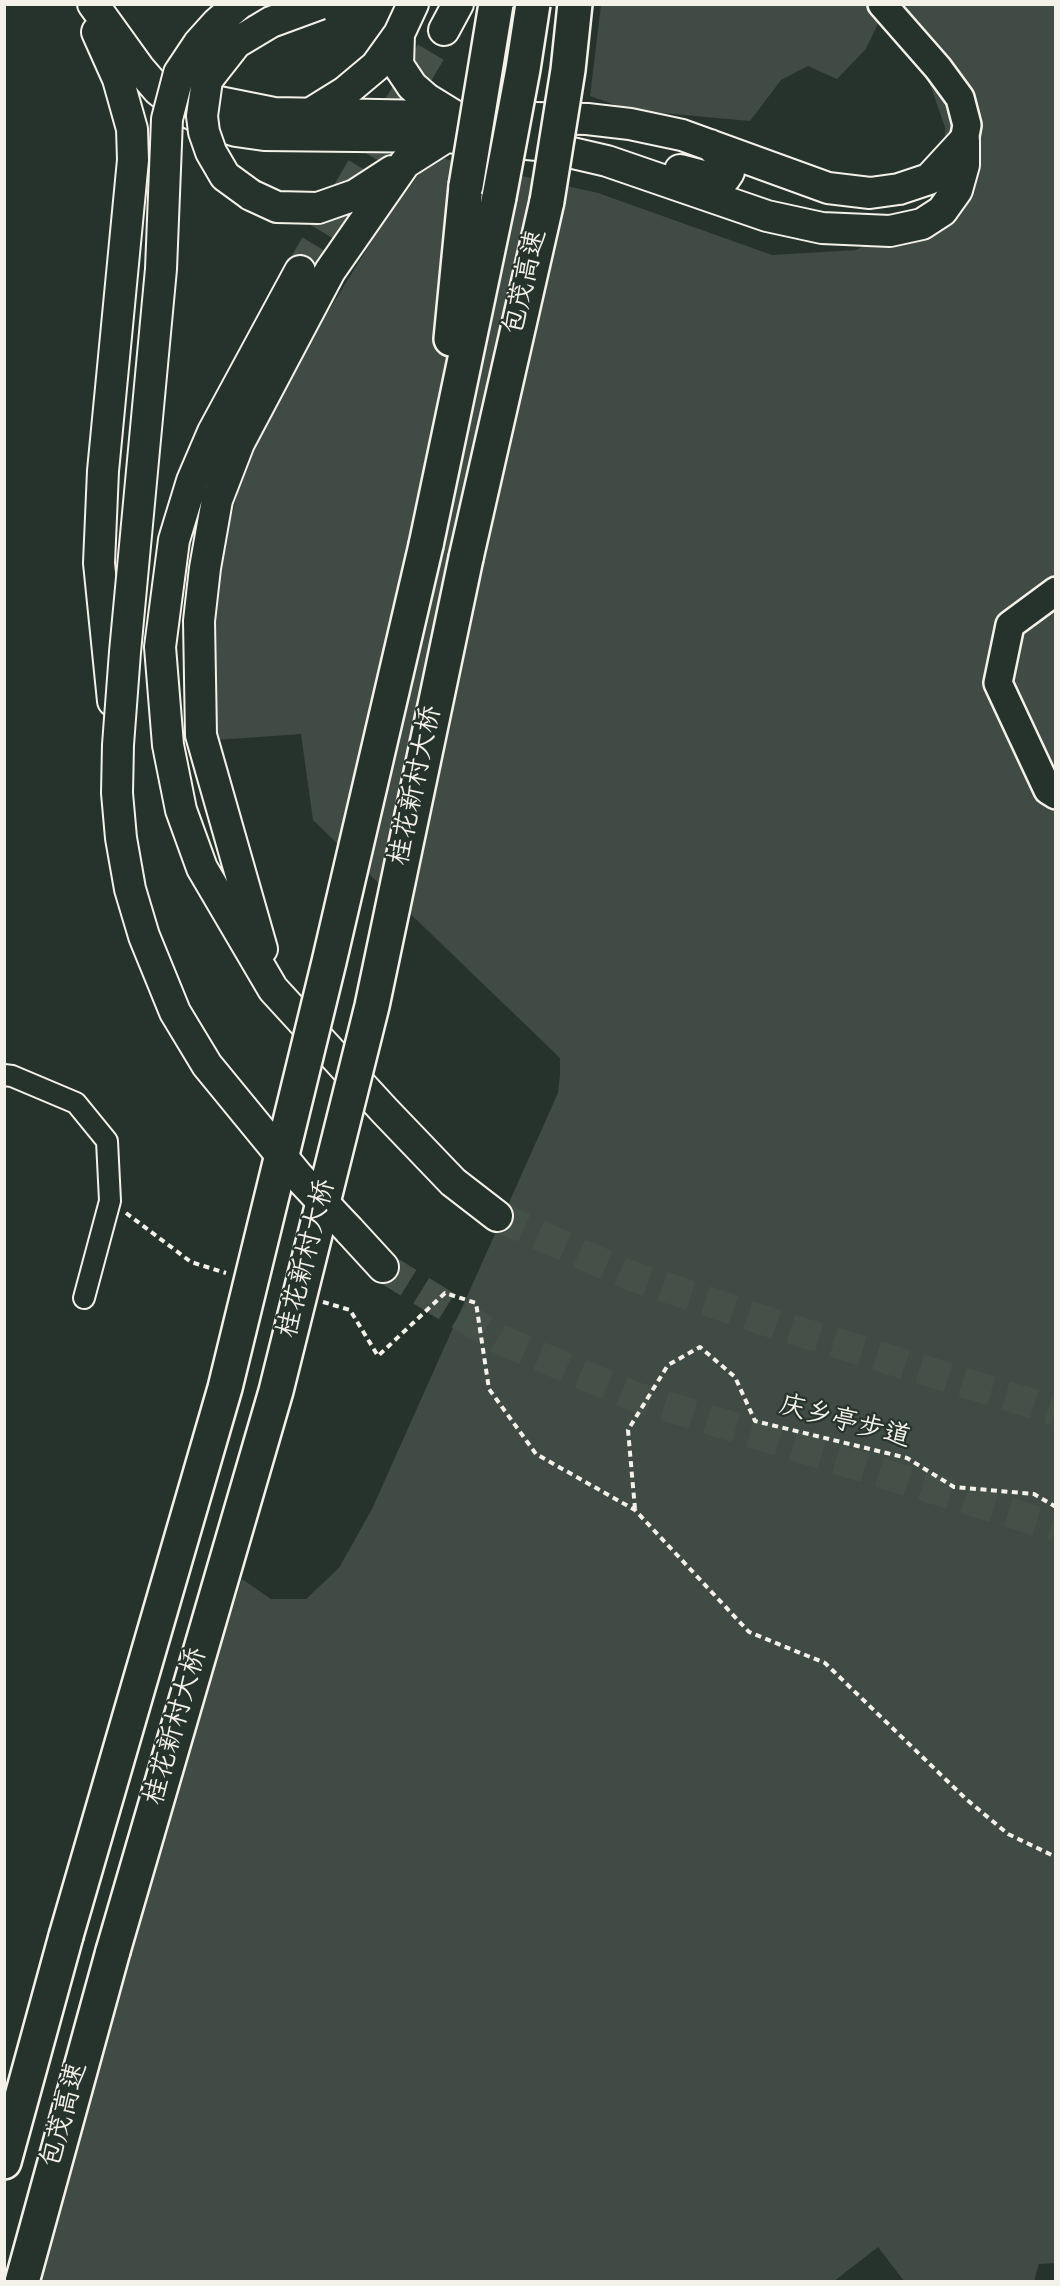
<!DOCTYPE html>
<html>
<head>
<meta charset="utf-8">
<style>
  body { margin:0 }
  #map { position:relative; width:1060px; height:2286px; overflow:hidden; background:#26332d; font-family:"Indie Flower",sans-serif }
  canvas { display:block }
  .frame { position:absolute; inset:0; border:6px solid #f4f1e8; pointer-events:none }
</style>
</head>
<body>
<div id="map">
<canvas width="1060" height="2286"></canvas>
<div class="frame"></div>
</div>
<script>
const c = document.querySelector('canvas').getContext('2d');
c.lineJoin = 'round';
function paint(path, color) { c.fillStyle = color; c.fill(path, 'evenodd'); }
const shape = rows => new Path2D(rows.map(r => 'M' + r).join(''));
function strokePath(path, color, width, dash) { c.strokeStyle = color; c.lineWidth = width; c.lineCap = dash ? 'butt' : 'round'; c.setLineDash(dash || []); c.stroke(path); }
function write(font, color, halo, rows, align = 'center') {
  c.font = font + ' "Indie Flower","LXGW WenKai TC",sans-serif'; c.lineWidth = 4.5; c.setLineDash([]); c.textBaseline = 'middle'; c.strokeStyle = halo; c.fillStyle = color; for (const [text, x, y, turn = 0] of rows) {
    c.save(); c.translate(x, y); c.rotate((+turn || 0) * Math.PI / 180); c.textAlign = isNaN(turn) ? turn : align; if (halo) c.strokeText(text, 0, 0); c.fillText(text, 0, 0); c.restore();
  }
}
paint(shape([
  [601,5,1055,5,1055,2263,1039,2264,1034,2281,904,2281,878,2247,833,2282,23,2282,85,2065,242,1579,271,1599,306,1599,339,1568,372,1509,558,1093,560,1075,560,1058,313,820,301,734,216,740,215,580,253,433,381,226,432,156,598,193,772,255,856,250,930,211,936,198,945,145,945,127,921,59,890,20,879,22,865,50,837,79,808,66,781,80,750,121,630,110,590,96]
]), '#414b45');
strokePath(shape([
  [300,271,444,30],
  [497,1216,626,1274,778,1325,1056,1411],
  [383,1267,499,1339,633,1396,1056,1527]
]), '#455049', 30, [30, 15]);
const street = shape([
  [4,1075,12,1076,76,1103,107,1141,110,1201,84,1298]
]);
const secondary = shape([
  [882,4,938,68,960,98,967,125,964,141],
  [1056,591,1010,625,998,683,1048,790,1056,795]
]);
const primary = shape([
  [93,4,139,68,158,90,182,109,207,122,236,131,264,135,446,137,538,145,607,161,767,216,822,228,890,231,922,224,942,211,957,190,964,165,964,141],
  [444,30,458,4],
  [97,32,118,79,132,129,133,160,103,471,99,563,113,701],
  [399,34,398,65,412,86,427,99,453,115],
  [183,85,214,101,274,113,587,119,630,124,682,135,828,188,870,193,899,189,929,179,964,141],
  [308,115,345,92,376,66,399,34,413,4],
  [680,170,707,177,725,178,729,172,729,164,710,145],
  [251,195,277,207,318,208,355,195,392,171],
  [300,271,213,432,192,481,174,540,160,647,168,745,181,810,202,868,273,989,384,1110,453,1182,497,1216],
  [262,949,201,735,199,621,205,568,217,500,239,443,330,271,405,163,446,137],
  [349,1230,383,1267]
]);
const highway = shape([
  [451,339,466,186],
  [426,545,499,197],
  [466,558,547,201],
  [4,2162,66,1936],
  [22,2282,113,1951]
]);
strokePath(street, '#f4f1e8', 24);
strokePath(secondary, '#f4f1e8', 32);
strokePath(primary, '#f4f1e8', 34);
strokePath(highway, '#f4f1e8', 38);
strokePath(shape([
  [126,1213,191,1262,226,1273],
  [323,1302,350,1310,378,1356,445,1293,476,1303,489,1389,536,1454,635,1510,749,1632,825,1663,966,1799,1008,1834,1056,1857],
  [635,1509,628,1430,668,1365,700,1347,735,1377,755,1421,907,1458,954,1487,1034,1494,1056,1507]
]), '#f4f1e8', 4, [6, 4.5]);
strokePath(street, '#26332d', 20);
strokePath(secondary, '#26332d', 27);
strokePath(primary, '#26332d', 30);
strokePath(highway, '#26332d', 33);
const primaryBridge = shape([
  [239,4,217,23,199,43,179,73,167,119,161,269,125,652,118,745,117,793,121,838,130,889,144,936,175,1012,207,1065,298,1176,349,1230],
  [251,195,225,176,211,152,204,132,202,116,207,80,236,43,271,22,320,4]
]);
const highwayBridge = shape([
  [466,186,496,4],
  [499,197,523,69,533,4],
  [547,201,568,70,575,4],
  [66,1936,225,1388,329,962,426,545],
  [113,1951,276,1391,372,1006,466,558]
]);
strokePath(primaryBridge, '#f4f1e8', 34, []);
strokePath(highwayBridge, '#f4f1e8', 38, []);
strokePath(primaryBridge, '#26332d', 30);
strokePath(highwayBridge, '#26332d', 33);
write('27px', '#f4f1e8', '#26332d', [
  ["包茂高速",528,283,-77],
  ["桂花新村大桥",418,786,-78],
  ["桂花新村大桥",309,1259,-76],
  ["庆乡亭步道",844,1424,15],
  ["桂花新村大桥",178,1727,-74],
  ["包茂高速",67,2116,-75]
]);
</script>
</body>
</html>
